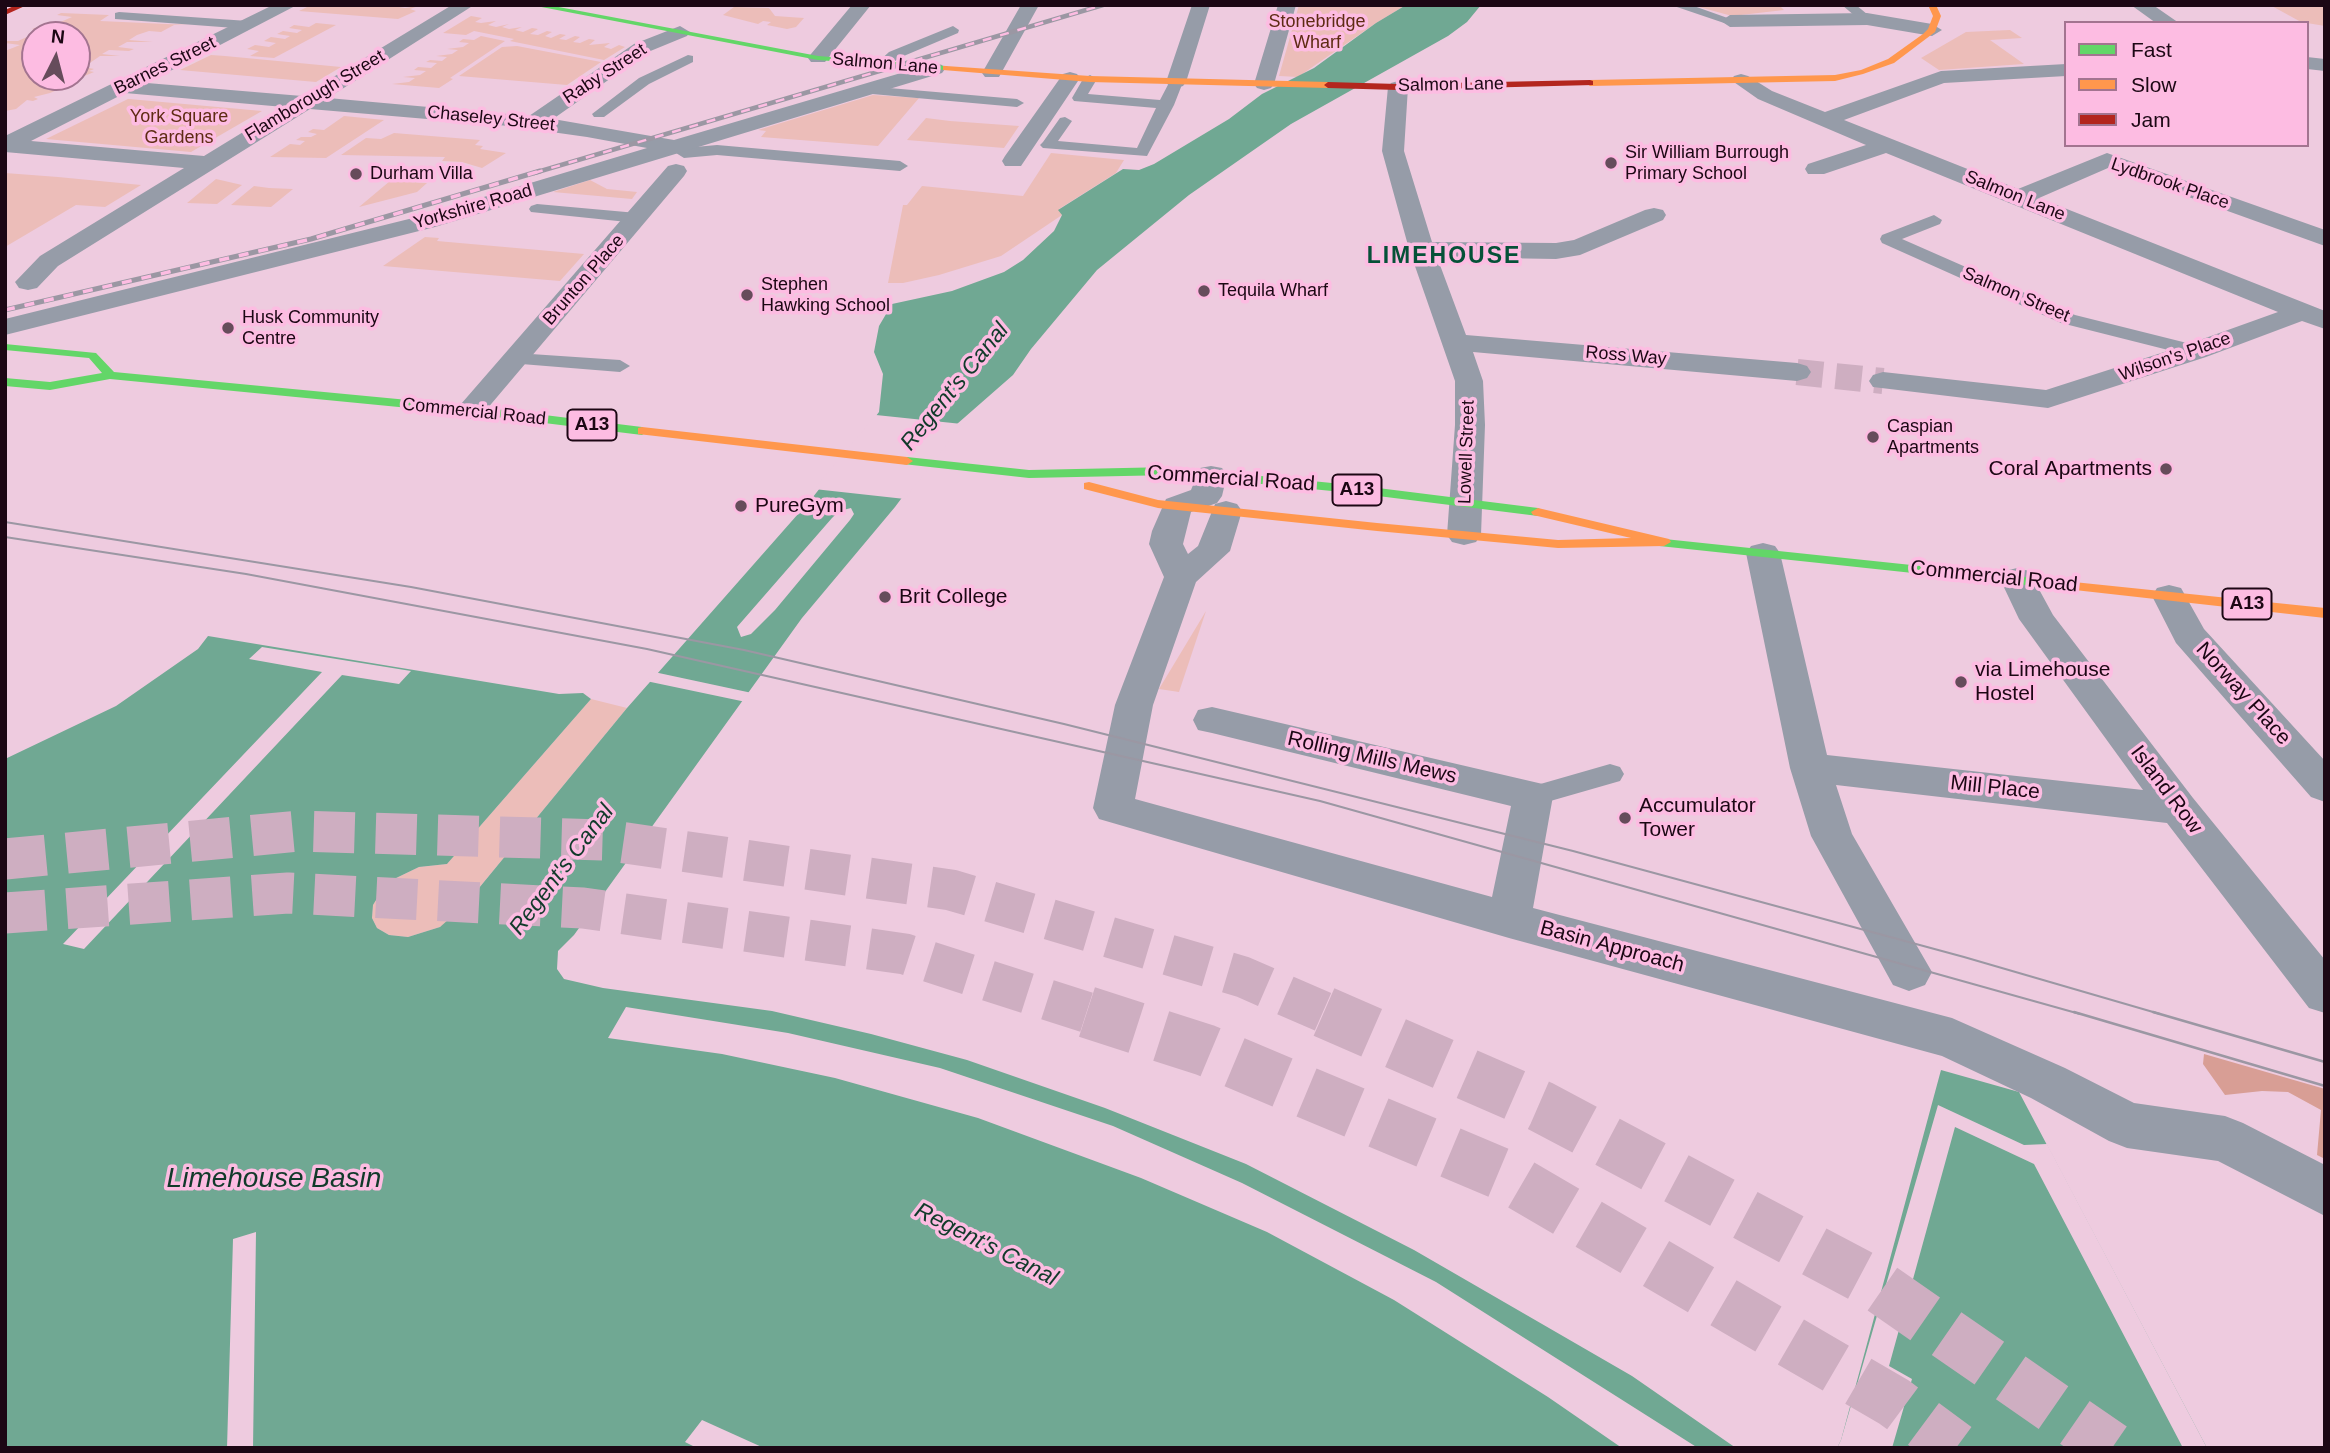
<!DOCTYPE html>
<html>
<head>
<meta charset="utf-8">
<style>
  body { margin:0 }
  #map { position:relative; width:2330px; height:1453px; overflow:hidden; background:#eecbdf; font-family:Arial,sans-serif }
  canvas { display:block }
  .frame { position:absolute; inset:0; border:7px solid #1c0714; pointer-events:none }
  .legend { position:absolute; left:2064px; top:21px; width:245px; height:126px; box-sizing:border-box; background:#fdbce2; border:2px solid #a37490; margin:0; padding:9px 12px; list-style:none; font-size:21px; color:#1c0714 }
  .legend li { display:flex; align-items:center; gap:14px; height:35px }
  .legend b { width:35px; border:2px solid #a37490 }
  .north { position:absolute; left:21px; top:21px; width:70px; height:70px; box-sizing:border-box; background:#fdbce2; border:2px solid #a37490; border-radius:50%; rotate:6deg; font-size:19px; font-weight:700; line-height:28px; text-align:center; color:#1c0714 }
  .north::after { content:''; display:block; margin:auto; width:24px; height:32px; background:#664c5b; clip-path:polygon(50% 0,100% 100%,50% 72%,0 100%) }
</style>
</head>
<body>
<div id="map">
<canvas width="2330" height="1453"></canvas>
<div class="frame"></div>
<ul class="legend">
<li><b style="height:9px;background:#63d668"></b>Fast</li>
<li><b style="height:9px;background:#ff974d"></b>Slow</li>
<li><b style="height:9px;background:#b3261e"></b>Jam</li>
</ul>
<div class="north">N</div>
</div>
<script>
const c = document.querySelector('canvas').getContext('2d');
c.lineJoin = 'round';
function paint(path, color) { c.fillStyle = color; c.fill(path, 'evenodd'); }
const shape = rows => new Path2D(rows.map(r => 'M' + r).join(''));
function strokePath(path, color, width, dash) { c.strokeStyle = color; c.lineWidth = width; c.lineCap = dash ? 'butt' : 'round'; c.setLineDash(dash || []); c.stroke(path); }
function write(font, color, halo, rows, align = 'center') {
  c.font = font + ' Arial,sans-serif'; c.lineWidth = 7; c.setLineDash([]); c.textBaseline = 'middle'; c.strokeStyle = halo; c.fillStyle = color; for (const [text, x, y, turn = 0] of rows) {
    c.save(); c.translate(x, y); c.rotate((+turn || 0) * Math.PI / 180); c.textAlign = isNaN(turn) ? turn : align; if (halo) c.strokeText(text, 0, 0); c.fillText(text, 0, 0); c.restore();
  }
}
paint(shape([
  [311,5,403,5,399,7,405,8,418,6,410,9,416,11,398,19,299,11],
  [1299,5,1406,5,1376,23,1298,77,1279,76],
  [1692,5,1779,5,1784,10,1732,16],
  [2270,5,2325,5,2325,26,2301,22],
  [734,7,769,8,775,16,804,18,796,27,787,29,767,25,771,22,763,21,758,24,723,15],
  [61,13,109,15,100,21,189,25,174,25,161,32,149,31,137,35,129,40,153,42,127,42,118,47,134,49,129,51,109,50,102,54,120,56,100,56,84,67,94,69,89,71,94,72,53,89,57,90,50,93,34,97,38,99,33,101,27,100,16,109,5,111,5,51,20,45,5,43,5,41,18,41,40,31,32,29,40,26,49,27,72,17,57,15],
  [35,35,77,35,77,77,35,77],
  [471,16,482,18,475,22,481,23,496,21,488,25,496,27,509,24,502,27,509,29,522,27,515,30,523,32,532,28,538,29,530,34,538,35,547,31,552,32,545,36,551,38,560,34,566,35,559,39,566,40,575,36,580,37,573,42,580,43,589,39,595,40,589,45,610,43,604,47,611,49,619,45,625,47,604,60,510,41,514,39,474,31,466,35,443,33],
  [316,23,336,25,274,58,250,56,259,51,247,49,255,45,269,47,276,43,264,41,271,37,285,39,290,36,277,34,283,31,297,33,302,30,289,28,294,25,309,27],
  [2010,30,2022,38,1990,40,2024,64,1939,70,1921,58,1966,32],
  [481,36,505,41,450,78,453,79,439,88,392,84,409,82,415,78,403,77,420,75,426,71,414,70,418,67,431,68,437,63,426,62,430,60,442,61,447,57,436,56,452,54,458,50,447,49,463,47,469,43,459,42,463,39,474,40],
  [517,46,601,62,567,85,459,76,502,47],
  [211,55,225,56,341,67,316,82,180,70],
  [873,95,919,98,878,146,761,137,766,131,758,130],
  [128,99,129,99,262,111,191,152,46,139],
  [344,116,384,120,326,158,270,157,290,144,300,145,305,141,296,140,301,137,311,137,317,134,308,132,313,129,324,130],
  [926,118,950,121,1019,126,1004,148,907,140],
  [394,133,480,140,475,145,483,146,480,149,506,153,482,168,462,162,442,161,445,157,341,155,366,138,381,139],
  [1051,153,1124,160,1116,173,1059,209,1062,215,1001,256,939,275,903,283,888,283,903,205,907,205,922,186,1023,196],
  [5,173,58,177,141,185,105,207,76,205,5,247],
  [216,179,242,185,217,204,187,203],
  [590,180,607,189,637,192,632,199,553,192],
  [390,181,427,183,417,192,359,207],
  [254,186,269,188,293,189,271,207,231,205],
  [425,237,439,238,437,241,584,254,560,281,383,266],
  [1206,611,1179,692,1159,689],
  [591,699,627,708,455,917,440,927,408,937,389,935,377,928,372,918,373,905,381,892,392,880,419,867,447,864]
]), '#ecbdb9');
paint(shape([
  [2204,1054,2325,1089,2325,1159,2317,1155,2321,1110,2288,1092,2262,1091,2225,1095,2203,1064]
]), '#d89e95');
paint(shape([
  [1406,5,1481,5,1467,22,1448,36,1291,124,1189,195,1097,270,1031,349,1013,375,957,424,895,507,802,618,574,935,558,951,557,969,564,979,603,988,772,1011,871,1034,967,1060,1105,1108,1246,1164,1414,1250,1632,1376,1736,1448,5,1448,5,759,116,706,198,649,208,636,559,694,583,693,591,699,447,864,419,867,392,880,381,892,373,905,372,918,377,928,389,935,408,937,440,927,465,905,627,708,813,497,879,412,883,374,874,352,879,326,892,304,952,291,1004,272,1023,260,1054,231,1062,215,1058,210,1123,169,1139,170,1154,164,1229,119,1262,94,1314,68,1376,23],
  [851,508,854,514,850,520,775,610,751,634,741,637,737,627,832,518,839,511],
  [1941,1070,2019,1092,2207,1448,1837,1448,1841,1440]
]), '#70a893');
paint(shape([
  [876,415,962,424,905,499,814,489],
  [262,647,411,671,399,684,342,675,84,949,63,944,322,672,249,659],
  [654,672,752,693,746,702,646,681],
  [626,1007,788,1033,940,1068,1113,1126,1242,1183,1436,1282,1698,1448,1622,1448,1548,1397,1394,1300,1267,1232,1141,1178,978,1118,835,1078,722,1054,608,1038],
  [1938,1105,2024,1145,2047,1144,2207,1448,2183,1448,2034,1164,1955,1127,1889,1366,1912,1379,1892,1448,1837,1448,1841,1440],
  [256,1232,253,1448,227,1448,233,1239],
  [702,1420,764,1448,697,1448,685,1442]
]), '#eecbdf');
strokePath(shape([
  [1797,372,1883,381]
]), '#ceaec1', 26, [26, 13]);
strokePath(shape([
  [5,859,299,831,605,840,951,890,1243,977,1328,1014],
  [5,913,288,893,583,908,905,954,1092,1014]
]), '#ceaec1', 41, [41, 21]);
strokePath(shape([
  [1087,1012,1205,1050,1504,1175,1894,1402,1956,1448],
  [1324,1012,1540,1106,1872,1282,2112,1448]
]), '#ceaec1', 52, [52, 26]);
paint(shape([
  [1671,5,1691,5,1736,21,1730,25,1671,5],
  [1842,5,1856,5,1873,19,1867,23,1862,22,1842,5],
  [119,12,248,21,254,25,248,29,115,19,115,13,119,12],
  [953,26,959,30,958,33,899,58,888,67,883,68,876,64,889,52,953,26],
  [688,55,693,56,693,62,649,84,604,117,594,117,592,114,639,78,688,55],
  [1090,75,1097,79,1088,94,1160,100,1171,79,1181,79,1183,82,1174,105,1147,156,1043,148,1040,145,1043,142,1060,118,1065,117,1072,121,1058,141,1137,148,1156,108,1074,101,1072,98,1083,79,1090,75],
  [866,86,1017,99,1024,103,1017,107,861,93,861,87,866,86],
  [717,145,900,161,908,166,900,171,717,155,684,158,676,153,684,148,717,145],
  [537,204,637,213,645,218,637,223,531,212,529,209,531,206,537,204],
  [1934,215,1942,220,1940,224,1902,239,2075,315,2203,347,2206,351,2196,357,2061,323,1882,243,1880,239,1882,235,1934,215],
  [516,353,620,360,630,366,620,372,509,363,506,359,509,355,516,353],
  [1610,764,1620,767,1624,774,1620,781,1533,806,1523,803,1519,796,1523,789,1610,764]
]), '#969ca8');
paint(shape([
  [273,5,297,5,147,83,302,96,452,5,474,5,328,98,529,116,634,44,680,26,690,32,687,36,648,52,553,119,674,140,928,65,935,63,942,65,945,69,942,73,435,227,5,335,5,319,417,217,647,148,587,137,509,126,310,109,58,266,37,288,28,290,19,288,15,282,40,256,184,168,5,152,5,136,273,5],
  [125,93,284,107,204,156,31,141,125,93],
  [852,5,871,5,825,62,811,62,808,58,811,54,852,5],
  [1021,5,1039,5,999,77,985,77,982,73,1021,5],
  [1192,5,1210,5,1186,82,1183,86,1176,88,1169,86,1166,82,1192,5],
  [1278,5,1296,5,1274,84,1271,88,1264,90,1257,88,1254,84,1278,5],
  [2131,5,2153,5,2179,23,2156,23,2131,5],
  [1867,13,1932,24,1942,30,1932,36,1867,25,1730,27,1721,21,1730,15,1867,13],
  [2307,57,2325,59,2325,71,2307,69,2307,57],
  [2066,64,2066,76,1944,83,1844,120,2018,189,2107,153,2325,230,2325,246,2108,168,2039,198,2325,311,2325,329,2302,321,2206,357,2048,408,1873,387,1869,381,1873,375,1883,372,2046,390,2186,345,2278,312,1886,153,1824,174,1808,174,1805,169,1808,164,1866,145,1758,99,1731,80,1734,76,1741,74,1748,76,1772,91,1825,112,1941,71,2066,64],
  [1070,72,1077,74,1080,78,1021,166,1005,166,1002,161,1005,156,1063,74,1070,72],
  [1398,81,1405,83,1408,87,1404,151,1432,242,1556,243,1574,240,1645,210,1654,208,1663,210,1666,215,1663,220,1580,255,1556,259,1437,257,1466,335,1797,363,1807,366,1811,372,1807,378,1797,381,1473,352,1483,381,1485,425,1481,535,1476,542,1464,545,1452,542,1447,535,1455,425,1455,381,1409,249,1382,151,1388,87,1391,83,1398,81],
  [676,164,684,166,687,171,684,176,481,416,471,419,461,416,456,410,461,404,668,166,676,164],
  [1211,466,1222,468,1227,475,1222,496,1217,503,1191,512,1183,544,1188,554,1198,546,1215,504,1226,501,1237,504,1242,511,1230,551,1196,582,1153,705,1135,799,1492,897,1511,806,1212,733,1198,730,1193,720,1198,710,1212,707,1547,785,1553,796,1533,908,1952,1018,2065,1068,2134,1103,2225,1116,2243,1123,2325,1165,2325,1216,2218,1161,2127,1148,2109,1141,2031,1098,1942,1056,1509,938,1099,819,1093,808,1115,705,1164,577,1149,544,1152,531,1166,499,1191,490,1200,468,1211,466],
  [1763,543,1775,546,1780,553,1827,755,2143,790,2019,619,2000,579,2005,571,2017,568,2029,571,2053,615,2193,798,2325,960,2325,1013,2309,1008,2167,823,1836,785,1852,834,1932,972,1925,985,1909,991,1893,985,1811,836,1790,768,1746,553,1751,546,1763,543],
  [2169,585,2181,588,2204,629,2325,761,2325,802,2311,797,2176,643,2152,596,2157,588,2169,585]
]), '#969ca8');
paint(shape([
  [531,5,548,5,818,56,946,66,950,68,946,70,818,60,531,5],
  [5,344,96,353,114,372,471,406,642,427,648,431,642,435,471,414,110,379,50,390,5,386,5,378,50,382,102,373,89,358,5,350,5,344],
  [907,457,1029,470,1171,467,1362,486,1538,508,1545,512,1538,516,1362,494,1171,475,1029,478,903,464,903,458,907,457],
  [1655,538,2035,578,2042,582,2035,586,1650,545,1648,542,1650,539,1655,538]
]), '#63d668');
paint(shape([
  [1928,5,1936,5,1941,16,1935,32,1894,63,1863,74,1835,81,1590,86,1586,83,1590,80,1835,75,1861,70,1888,59,1923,34,1928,29,1933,16,1928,5],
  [946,66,1090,76,1328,82,1332,85,1328,88,1090,82,943,70,943,66,946,66],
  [642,427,907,457,913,461,907,465,638,434,638,428,642,427],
  [1089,482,1158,500,1377,523,1558,540,1631,538,1533,515,1531,512,1538,508,1669,539,1671,542,1664,546,1558,548,1377,531,1158,508,1084,489,1084,483,1089,482],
  [2035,578,2325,608,2325,618,2030,585,2028,582,2035,578]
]), '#ff974d');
paint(shape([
  [16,5,27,5,5,15,5,10,16,5],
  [1590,80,1593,81,1593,85,1398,90,1328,88,1324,85,1328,82,1398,84,1590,80]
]), '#b3261e');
strokePath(shape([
  [5,522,411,587,744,650,1064,724,1573,851,1964,957,2160,1014],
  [5,537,246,574,647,649,1320,801,2080,1014]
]), '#9b97a3', 2);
strokePath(shape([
  [2074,1012,2325,1086],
  [2153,1012,2325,1062]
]), '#9b97a3', 2.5);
const railFar1 = shape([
  [534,173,1103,5]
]);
const rail = shape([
  [5,310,311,239,540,171]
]);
strokePath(railFar1, '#9b97a3', 4.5);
strokePath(rail, '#9b97a3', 5);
strokePath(railFar1, '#fdbce2', 2.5, [9]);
strokePath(rail, '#fdbce2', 3.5, [10]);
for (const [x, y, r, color] of [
  [1611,163,7,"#664c5b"],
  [356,174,7,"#664c5b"],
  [1204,291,7,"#664c5b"],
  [747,295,7,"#664c5b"],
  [228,328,7,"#664c5b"],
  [1873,437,7,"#664c5b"],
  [2166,469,7,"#664c5b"],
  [741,506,7,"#664c5b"],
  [885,597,7,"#664c5b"],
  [1961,682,7,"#664c5b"],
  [1625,818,7,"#664c5b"]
]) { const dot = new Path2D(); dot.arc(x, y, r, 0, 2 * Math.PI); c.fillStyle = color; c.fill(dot); strokePath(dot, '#fdbce2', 2.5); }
write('18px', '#5e2b13', '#fdbce2', [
  ["Stonebridge",1317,22],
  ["Wharf",1317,43],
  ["York Square",179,117],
  ["Gardens",179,138]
]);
write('18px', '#1c0714', '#fdbce2', [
  ["Salmon Lane",885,64,5],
  ["Barnes Street",165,66,-26],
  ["Raby Street",605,74,-33],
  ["Salmon Lane",1451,85,-1],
  ["Flamborough Street",315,96,-31],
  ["Chaseley Street",491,119,6],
  ["Lydbrook Place",2170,184,19],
  ["Salmon Lane",2015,196,22],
  ["Yorkshire Road",473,207,-16],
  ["Brunton Place",584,280,-49],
  ["Salmon Street",2016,295,23],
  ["Ross Way",1626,356,5],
  ["Wilson's Place",2175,357,-19],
  ["Commercial Road",474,412,6],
  ["Lowell Street",1467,452,-88]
]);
write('18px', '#1c0714', '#fdbce2', [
  ["Sir William Burrough",1625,153],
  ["Primary School",1625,174],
  ["Durham Villa",370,174],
  ["Stephen",761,285],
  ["Hawking School",761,306],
  ["Tequila Wharf",1218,291],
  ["Husk Community",242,318],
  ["Centre",242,339],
  ["Caspian",1887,427],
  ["Apartments",1887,448]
], 'left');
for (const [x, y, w] of [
  [592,425,49],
  [1357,490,49],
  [2247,604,49]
]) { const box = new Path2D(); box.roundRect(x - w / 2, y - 15.5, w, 31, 5); c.fillStyle = '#fdbce2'; c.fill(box); strokePath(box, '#1c0714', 2); }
write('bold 19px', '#1c0714', null, [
  ["A13",592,425],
  ["A13",1357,490],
  ["A13",2247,604]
]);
write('21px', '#1c0714', '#fdbce2', [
  ["Coral Apartments",2152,469,"right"],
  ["PureGym",755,506],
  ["Brit College",899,597],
  ["via Limehouse",1975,670],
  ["Hostel",1975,694],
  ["Accumulator",1639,806],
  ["Tower",1639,830]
], 'left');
write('21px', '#1c0714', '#fdbce2', [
  ["Commercial Road",1231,479,4],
  ["Commercial Road",1994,577,6],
  ["Norway Place",2243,694,48],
  ["Rolling Mills Mews",1372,758,13],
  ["Mill Place",1995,788,6],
  ["Island Row",2166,790,53],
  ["Basin Approach",1612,947,15]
]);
c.letterSpacing = '2px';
write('bold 23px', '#065138', '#fdbce2', [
  ["LIMEHOUSE",1444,257]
]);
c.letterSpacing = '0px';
write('italic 23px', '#113a2a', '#fdbce2', [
  ["Regent's Canal",955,387,-51],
  ["Regent's Canal",562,870,-53],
  ["Regent's Canal",986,1245,27]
]);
write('italic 28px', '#113a2a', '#fdbce2', [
  ["Limehouse Basin",274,1179]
]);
</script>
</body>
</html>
